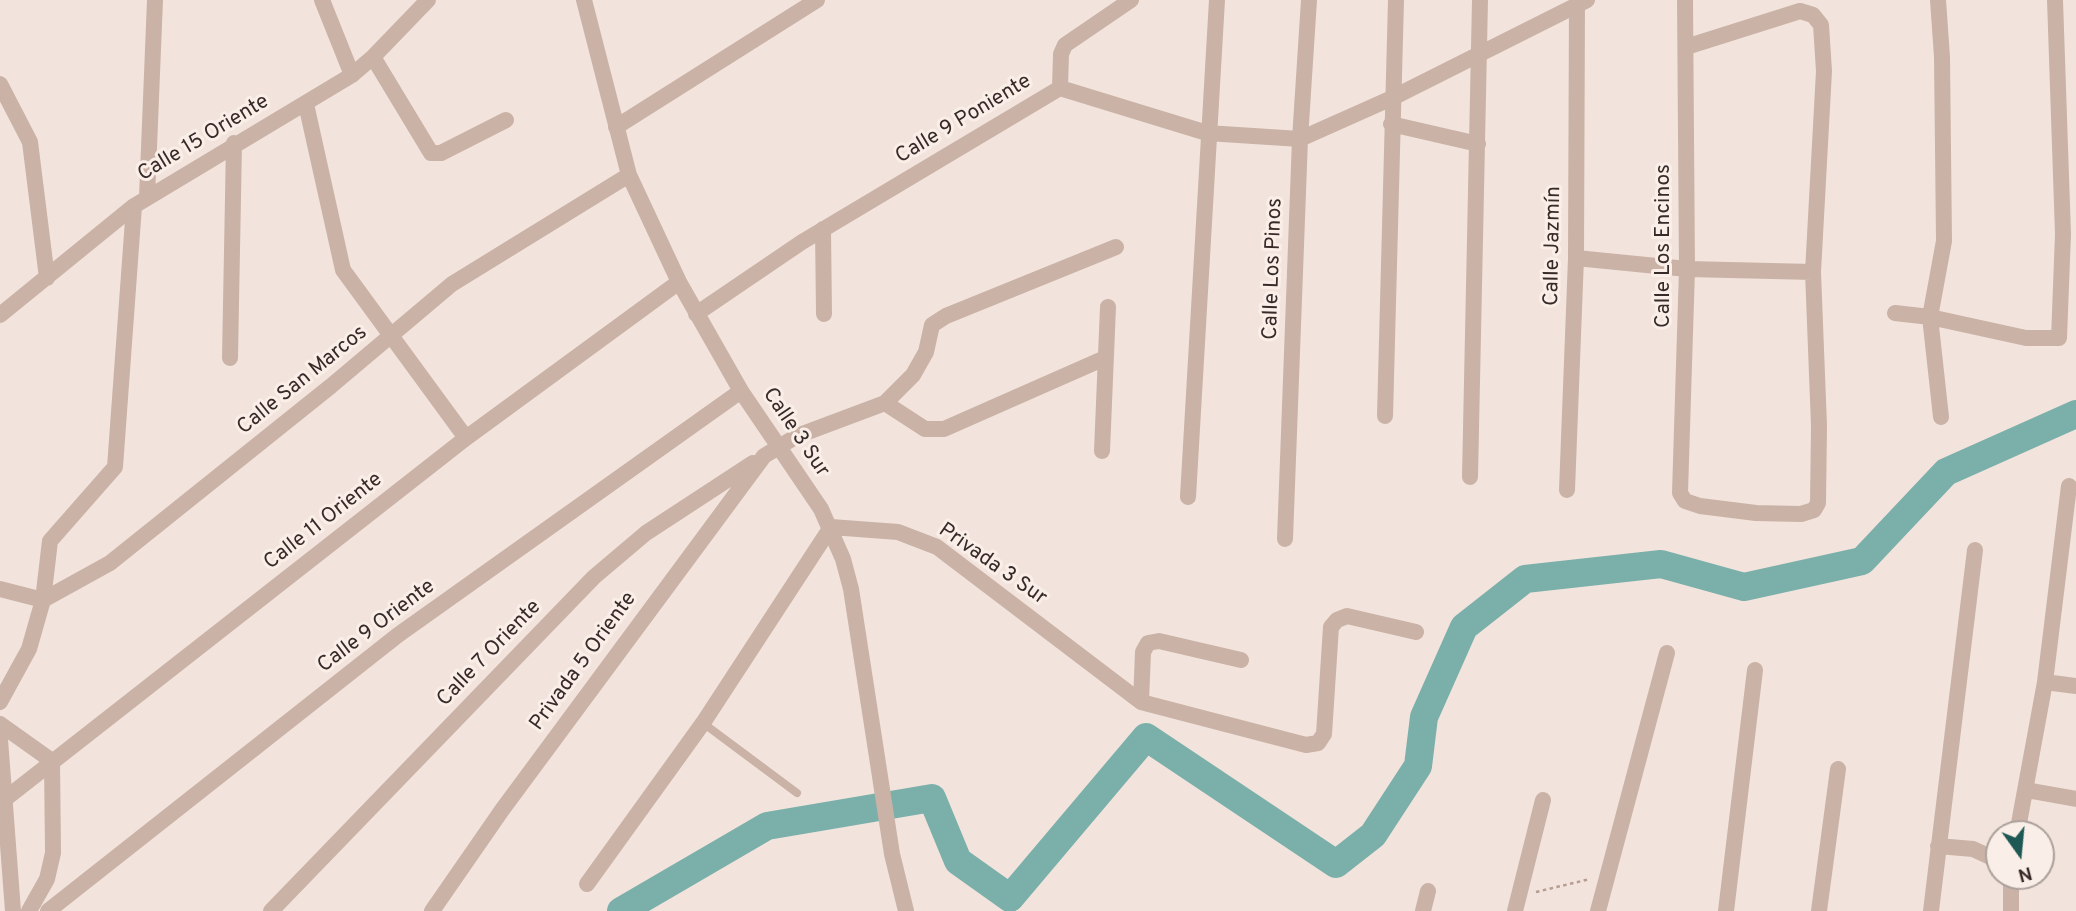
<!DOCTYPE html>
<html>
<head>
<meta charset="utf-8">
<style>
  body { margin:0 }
  #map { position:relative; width:2076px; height:911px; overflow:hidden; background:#f2e4dc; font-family:Overpass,sans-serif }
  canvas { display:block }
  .north { position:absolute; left:1985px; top:820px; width:70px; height:70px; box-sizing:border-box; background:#faefe8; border:2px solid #aca09b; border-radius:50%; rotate:165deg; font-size:19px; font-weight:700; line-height:28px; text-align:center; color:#372a28 }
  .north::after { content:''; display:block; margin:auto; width:24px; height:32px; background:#1d5854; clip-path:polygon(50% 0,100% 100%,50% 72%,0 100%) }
</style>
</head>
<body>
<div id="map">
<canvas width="2076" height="911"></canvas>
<div class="north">N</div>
</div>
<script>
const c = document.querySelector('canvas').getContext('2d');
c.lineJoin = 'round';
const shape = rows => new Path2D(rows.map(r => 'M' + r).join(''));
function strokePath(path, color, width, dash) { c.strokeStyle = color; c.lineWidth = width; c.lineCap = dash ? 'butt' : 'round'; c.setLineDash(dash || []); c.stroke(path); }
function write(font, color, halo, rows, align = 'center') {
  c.font = font + ' Overpass,sans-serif'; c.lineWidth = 6; c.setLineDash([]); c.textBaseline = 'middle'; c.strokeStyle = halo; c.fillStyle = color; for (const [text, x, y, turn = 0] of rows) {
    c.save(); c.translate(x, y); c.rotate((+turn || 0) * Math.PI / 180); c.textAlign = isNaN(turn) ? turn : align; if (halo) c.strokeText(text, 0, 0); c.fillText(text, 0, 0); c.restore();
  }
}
strokePath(shape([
  [621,911,767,826,932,798,958,861,1010,898,1146,737,1336,864,1373,835,1418,766,1424,717,1464,627,1525,579,1661,564,1744,587,1862,561,1946,472,2076,414]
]), '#7aafaa', 28);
strokePath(shape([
  [1536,892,1590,879]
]), '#b69c91', 2.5, [3.5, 3.5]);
strokePath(shape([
  [703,723,797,793]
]), '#cab2a7', 8);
strokePath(shape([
  [322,0,352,75],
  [584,0,629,175,679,282,741,391,821,509,843,559,851,589,892,854,906,911],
  [1685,0,1687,269,1680,493,1685,501,1700,506,1756,513,1801,514,1814,510,1818,503,1819,426,1813,272,1824,71,1821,25,1813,15,1800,11,1686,47],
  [1938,0,1942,57,1944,241,1930,317,1941,417],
  [373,57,431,153,441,153,506,120],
  [0,84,30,142,47,278],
  [1060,88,1061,54,1065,45,1131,0],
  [306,104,343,270,466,438],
  [1391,124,1478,144],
  [616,127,817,0],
  [147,197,155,0],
  [823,229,824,314],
  [1576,258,1687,269,1813,272],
  [1895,313,1930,317,2026,338,2059,338,2063,234,2055,0],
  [696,314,802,242,1060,88,1207,133,1300,139,1392,98,1587,0],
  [0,315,134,206,352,75,373,57,428,0],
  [230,358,234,143],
  [885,403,925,429,944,429,1105,358],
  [1385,416,1396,0],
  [1102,451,1108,307],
  [1470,477,1480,0],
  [1567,490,1576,258,1577,0],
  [1188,497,1217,0],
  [1285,539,1300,139,1309,0],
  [0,589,43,600,110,563,331,386,452,284,629,175],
  [2045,682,2076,686],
  [0,702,29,649,43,600,50,541,115,467,134,206],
  [1141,702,1143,652,1148,643,1159,641,1241,660],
  [0,724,52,761,53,853,47,879,29,911],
  [0,739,13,911],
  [2026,790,2076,799],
  [0,803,466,438,679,282],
  [2017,834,2045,682,2069,486],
  [1938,846,1973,849,1999,861],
  [2011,876,2011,911],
  [587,884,703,723,831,527,898,532,937,547,1141,702,1306,745,1318,743,1324,734,1331,627,1337,620,1347,616,1416,632],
  [48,911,398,635,741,391],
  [271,911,594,577,646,533,753,463],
  [432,911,502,810,764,456,797,436,885,403,913,375,926,352,932,325,946,316,1116,247],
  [1423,911,1428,891],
  [1515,911,1543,800],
  [1598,911,1667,653],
  [1726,911,1755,670],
  [1819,911,1838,769],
  [1931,911,1975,550]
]), '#cab2a7', 16);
write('21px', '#372a28', '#faefe8', [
  ["Calle 9 Poniente",964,120,-31],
  ["Calle 15 Oriente",204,139,-31],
  ["Calle Jazmín",1554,246,-89],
  ["Calle Los Encinos",1665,246,-90],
  ["Calle Los Pinos",1274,269,-88],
  ["Calle San Marcos",303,381,-39],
  ["Calle 3 Sur",795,433,56],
  ["Calle 11 Oriente",324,522,-38],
  ["Privada 3 Sur",992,565,35],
  ["Calle 9 Oriente",377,627,-37],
  ["Calle 7 Oriente",490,654,-46],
  ["Privada 5 Oriente",584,662,-54]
]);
</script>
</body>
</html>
